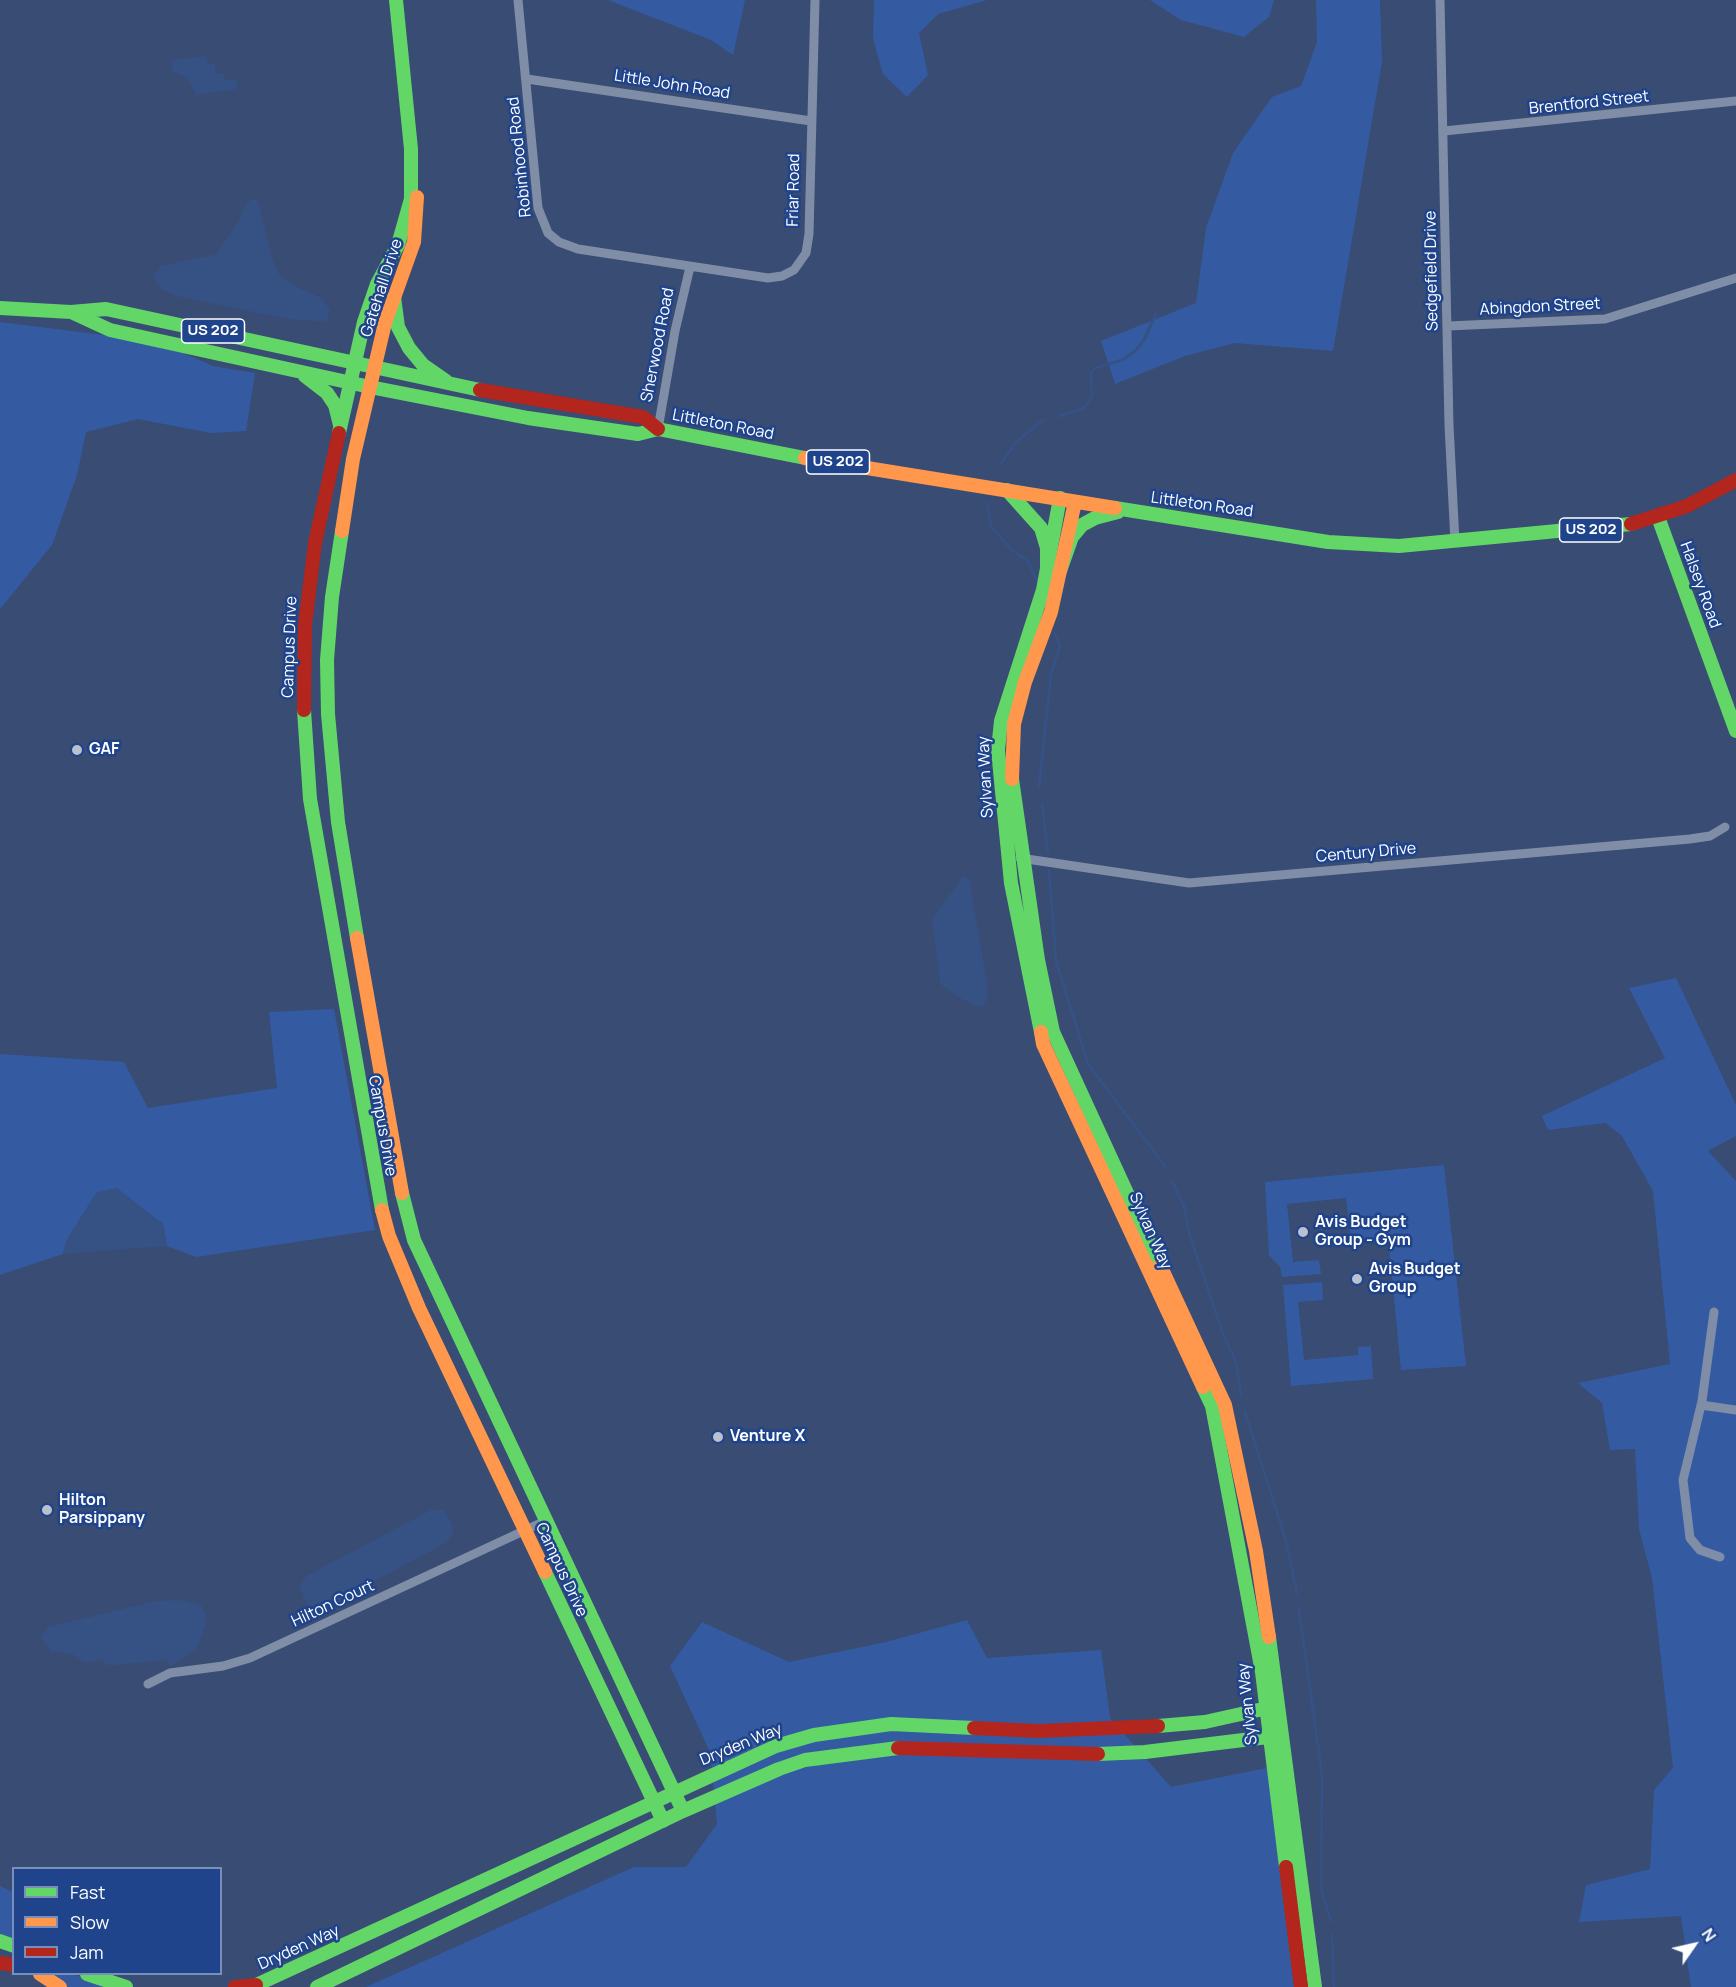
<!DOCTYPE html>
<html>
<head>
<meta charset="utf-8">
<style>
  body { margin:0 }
  #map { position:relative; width:1736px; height:1987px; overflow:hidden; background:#384c74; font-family:Manrope,sans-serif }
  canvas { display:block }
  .legend { position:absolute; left:12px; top:1867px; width:210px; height:108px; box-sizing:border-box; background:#1f448c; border:2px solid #798fba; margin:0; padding:8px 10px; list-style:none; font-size:18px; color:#fff }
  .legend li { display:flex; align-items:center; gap:12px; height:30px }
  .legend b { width:30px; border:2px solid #798fba }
  .north { position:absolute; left:1664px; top:1915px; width:60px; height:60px; -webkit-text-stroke:4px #1f448c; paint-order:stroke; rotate:56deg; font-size:16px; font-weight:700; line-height:24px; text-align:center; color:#fff }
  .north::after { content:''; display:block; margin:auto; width:21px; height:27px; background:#fff; clip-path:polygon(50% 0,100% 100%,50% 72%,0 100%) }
</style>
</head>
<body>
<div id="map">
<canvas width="1736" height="1987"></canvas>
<ul class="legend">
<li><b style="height:8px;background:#63d668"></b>Fast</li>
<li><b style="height:8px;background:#ff974d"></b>Slow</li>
<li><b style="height:8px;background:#b3261e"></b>Jam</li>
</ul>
<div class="north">N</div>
</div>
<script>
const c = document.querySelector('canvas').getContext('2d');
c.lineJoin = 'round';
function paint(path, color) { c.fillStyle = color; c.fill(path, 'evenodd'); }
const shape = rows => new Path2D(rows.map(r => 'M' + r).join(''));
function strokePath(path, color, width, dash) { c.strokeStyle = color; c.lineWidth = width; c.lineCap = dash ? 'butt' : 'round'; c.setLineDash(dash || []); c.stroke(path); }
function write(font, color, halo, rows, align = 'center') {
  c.font = font + ' Manrope,sans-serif'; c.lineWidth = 5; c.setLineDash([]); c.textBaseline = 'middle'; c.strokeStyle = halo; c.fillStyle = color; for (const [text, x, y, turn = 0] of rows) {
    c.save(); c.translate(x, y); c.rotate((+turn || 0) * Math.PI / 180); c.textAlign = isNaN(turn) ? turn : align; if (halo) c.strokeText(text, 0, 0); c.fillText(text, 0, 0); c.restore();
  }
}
paint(shape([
  [608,0,745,0,733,55,711,40],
  [874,0,987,0,938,14,919,33,928,75,907,97,883,74,873,39],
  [1150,0,1274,0,1269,17,1244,37,1181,20],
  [1316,0,1380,0,1382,62,1333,351,1235,343,1185,356,1115,384,1101,341,1196,303,1206,228,1233,153,1272,97,1301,86,1317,42],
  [0,322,111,336,183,353,213,366,255,373,246,431,211,433,138,419,86,432,77,475,52,545,0,609],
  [1676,978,1736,1105,1736,1136,1708,1151,1736,1181,1736,1987,1691,1987,1681,1916,1579,1922,1586,1885,1650,1869,1654,1790,1673,1768,1652,1578,1639,1529,1635,1449,1610,1450,1602,1403,1578,1383,1670,1364,1653,1191,1622,1136,1606,1123,1548,1130,1542,1116,1665,1058,1629,988],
  [334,1009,375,1230,196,1257,167,1246,163,1223,97,1192,67,1239,63,1254,0,1275,0,1054,124,1062,148,1108,277,1088,269,1012],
  [1444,1165,1466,1366,1401,1370,1388,1237,1351,1241,1346,1198,1287,1204,1293,1262,1319,1260,1321,1274,1282,1277,1280,1267,1269,1255,1265,1182],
  [1322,1282,1323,1300,1298,1302,1304,1360,1358,1355,1358,1347,1371,1346,1373,1379,1291,1386,1283,1285],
  [967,1620,987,1658,1101,1650,1110,1718,1171,1787,1267,1768,1294,1987,366,1987,634,1867,686,1867,717,1824,710,1752,670,1666,702,1622,789,1662,886,1642],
  [0,1886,13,1892,13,1939,0,1934],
  [52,1974,72,1974,110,1987,68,1987]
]), '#345ba2');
paint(shape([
  [207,56,208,64,215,64,216,74,224,73,224,79,237,80,237,89,196,95,187,78,173,71,171,60],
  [253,198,258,201,274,264,281,277,301,289,322,298,330,310,326,322,287,319,176,296,162,290,152,277,161,266,216,254,237,224,246,204],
  [963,876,969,878,987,982,987,998,983,1008,963,1000,940,984,932,920],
  [117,1188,163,1224,167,1246,63,1254,67,1239,97,1192],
  [431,1510,444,1510,450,1520,454,1531,448,1542,346,1596,317,1608,308,1606,299,1586,306,1576],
  [180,1600,202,1606,207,1620,197,1649,171,1666,165,1660,116,1665,108,1665,100,1660,85,1663,72,1654,51,1652,40,1637,48,1627,156,1601]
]), '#365183');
strokePath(shape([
  [1060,416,1083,409,1092,397,1091,372,1096,368,1122,360,1135,351,1144,340,1156,314],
  [1000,465,1015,443,1043,420],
  [987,503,991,527,1012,550,1028,561,1038,584],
  [1039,787,1051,674,1060,646,1055,633],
  [1042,804,1048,853],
  [1049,870,1056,961,1088,1064,1165,1166],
  [1172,1181,1184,1206,1189,1233,1222,1331,1236,1362,1241,1396],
  [1245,1412,1286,1541,1297,1593],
  [1299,1610,1322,1775,1321,1889,1331,1921],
  [1332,1935,1334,1987]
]), '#365183', 3);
strokePath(shape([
  [518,0,538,208,548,233,559,242,578,249,768,278,782,276,794,270,806,253,809,234,815,0],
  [1440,0,1449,425,1455,542],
  [527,79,811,121],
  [1444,131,1736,101],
  [1448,326,1605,319,1736,278],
  [658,429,675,331,690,267],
  [1020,858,1189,883,1690,839,1710,836,1725,827],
  [1714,1312,1702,1401,1683,1480,1690,1538,1700,1550,1720,1557],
  [1701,1405,1736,1410],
  [148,1684,170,1673,223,1666,250,1658,545,1521]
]), '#7f8da7', 9);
strokePath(shape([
  [394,297,398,327,409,348,423,365,446,381],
  [0,308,71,312,106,309,480,390],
  [71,312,110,330,370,387,528,418,638,434,658,429,805,458],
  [305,376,327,393,335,405,340,425],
  [339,433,364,322,377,284,398,245,411,199,411,149,396,0],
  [1007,490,1041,528,1047,548,1047,569],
  [1115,508,1328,542,1399,546,1631,524],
  [1658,517,1736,731],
  [342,531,332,597,327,660,328,714,338,822,357,938],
  [1060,571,1072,537,1082,525,1095,518,1118,512],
  [304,710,310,799,382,1210],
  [1012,779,1038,960,1053,1032,1160,1265],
  [1041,1032,1011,883,998,750,1001,721,1043,590,1060,498],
  [402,1193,414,1240,683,1811],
  [1203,1387,1212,1406,1262,1672,1286,1867],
  [545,1572,663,1821],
  [1269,1637,1315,1987],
  [1158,1726,1205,1722,1272,1707],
  [1098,1754,1145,1752,1276,1736],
  [0,1941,14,1946],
  [87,1974,126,1987],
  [256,1985,776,1746,814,1735,891,1724,974,1728],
  [317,1987,683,1811,779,1769,805,1760,898,1748]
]), '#63d668', 14);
strokePath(shape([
  [805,458,1115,508],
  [342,531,353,459,385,323,414,242,417,197],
  [1012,779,1014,724,1025,682,1051,612,1075,502],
  [357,938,402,1193],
  [1041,1032,1043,1044,1203,1387],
  [382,1210,389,1236,419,1308,545,1572],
  [1160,1265,1225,1405,1256,1551,1269,1637],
  [40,1974,60,1987]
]), '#ff974d', 14);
strokePath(shape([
  [480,390,643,417,658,429],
  [1631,524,1687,506,1736,480],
  [304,710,305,625,315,543,339,433],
  [974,1728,1038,1731,1158,1726],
  [898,1748,1098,1754],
  [1286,1867,1301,1987],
  [0,1963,14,1965],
  [235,1987,256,1985]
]), '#b3261e', 14);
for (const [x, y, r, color] of [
  [77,750,6,"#b9c0ce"],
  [1303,1232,6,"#b9c0ce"],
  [1357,1279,6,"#b9c0ce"],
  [718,1437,6,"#b9c0ce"],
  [47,1510,6,"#b9c0ce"]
]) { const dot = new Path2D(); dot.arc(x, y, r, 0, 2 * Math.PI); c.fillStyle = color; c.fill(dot); strokePath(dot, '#1f448c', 2); }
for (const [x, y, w] of [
  [213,331,63],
  [838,462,63],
  [1591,530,63]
]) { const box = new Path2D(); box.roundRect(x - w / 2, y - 12, w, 24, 4.5); c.fillStyle = '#1f448c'; c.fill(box); strokePath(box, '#fff', 1.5); }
write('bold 15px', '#fff', null, [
  ["US 202",213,331],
  ["US 202",838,462],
  ["US 202",1591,530]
]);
write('16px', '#fff', '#1f448c', [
  ["Little John Road",672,85,9],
  ["Brentford Street",1589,103,-6],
  ["Robinhood Road",520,157,-96],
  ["Friar Road",794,190,-89],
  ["Sedgefield Drive",1432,271,-91],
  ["Gatehall Drive",382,288,-72],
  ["Abingdon Street",1540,307,-3],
  ["Sherwood Road",658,345,-79],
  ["Littleton Road",723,425,11],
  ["Littleton Road",1202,505,8],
  ["Halsey Road",1700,585,70],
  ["Campus Drive",290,647,-88],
  ["Sylvan Way",986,777,-93],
  ["Century Drive",1366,853,-5],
  ["Campus Drive",382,1126,80],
  ["Sylvan Way",1150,1231,66],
  ["Campus Drive",561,1570,65],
  ["Hilton Court",333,1604,-25],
  ["Sylvan Way",1248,1704,-96],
  ["Dryden Way",741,1745,-22],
  ["Dryden Way",299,1948,-24]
]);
write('bold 16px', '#fff', '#1f448c', [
  ["GAF",89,750],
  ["Avis Budget",1315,1223],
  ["Group - Gym",1315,1241],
  ["Avis Budget",1369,1270],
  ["Group",1369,1288],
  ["Venture X",730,1437],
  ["Hilton",59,1501],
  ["Parsippany",59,1519]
], 'left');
</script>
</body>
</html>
